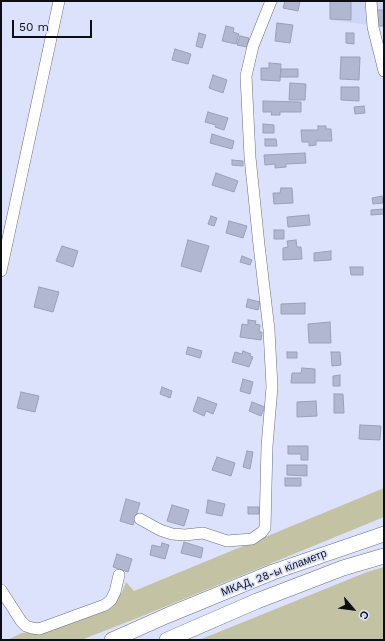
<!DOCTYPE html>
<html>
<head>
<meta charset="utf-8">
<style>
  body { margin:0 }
  #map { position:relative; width:385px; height:641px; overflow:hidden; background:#dce2fc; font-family:"Work Sans",sans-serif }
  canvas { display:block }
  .frame { position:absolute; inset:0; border:2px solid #0c0e16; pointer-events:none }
  .north { position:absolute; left:333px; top:589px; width:40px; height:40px; -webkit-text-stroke:3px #dce2fc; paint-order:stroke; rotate:118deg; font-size:11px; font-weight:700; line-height:16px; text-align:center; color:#0c0e16 }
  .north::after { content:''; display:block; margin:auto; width:14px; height:18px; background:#0c0e16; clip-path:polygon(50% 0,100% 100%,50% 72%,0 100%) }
  .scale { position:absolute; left:12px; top:20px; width:80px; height:18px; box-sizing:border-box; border:2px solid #0c0e16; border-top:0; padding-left:5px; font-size:12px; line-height:14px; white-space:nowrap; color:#0c0e16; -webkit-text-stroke:3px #dce2fc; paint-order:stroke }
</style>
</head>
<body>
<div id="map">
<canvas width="385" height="641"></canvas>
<div class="frame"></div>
<div class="north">С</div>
<div class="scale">50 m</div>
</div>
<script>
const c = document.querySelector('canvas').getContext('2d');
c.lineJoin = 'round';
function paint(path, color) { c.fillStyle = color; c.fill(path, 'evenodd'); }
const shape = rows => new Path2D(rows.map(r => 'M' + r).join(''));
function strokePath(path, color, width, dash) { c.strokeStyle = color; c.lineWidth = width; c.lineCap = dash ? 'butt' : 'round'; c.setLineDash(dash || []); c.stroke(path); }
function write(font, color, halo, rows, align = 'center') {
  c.font = font + ' "Work Sans",sans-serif'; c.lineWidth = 3.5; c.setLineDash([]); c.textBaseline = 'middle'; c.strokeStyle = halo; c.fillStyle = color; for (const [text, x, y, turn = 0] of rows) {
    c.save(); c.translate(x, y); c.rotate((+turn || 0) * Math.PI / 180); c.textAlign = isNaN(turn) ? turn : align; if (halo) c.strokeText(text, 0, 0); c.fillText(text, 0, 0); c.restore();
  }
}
paint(shape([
  [330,1,384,1,384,27,330,20]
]), '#ced6f7');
paint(shape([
  [384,488,384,517,135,619,81,640,7,640,22,633,41,632,111,608,117,600,122,592,126,582,134,591],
  [384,567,384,640,199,640,367,572]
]), '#c3c2a3');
const building = shape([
  [285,1,300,1,298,11,283,8,285,1],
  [330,1,351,1,351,20,330,19,330,1],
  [377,10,384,10,384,26,377,26,377,10],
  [277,23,293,25,290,43,275,41,277,23],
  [226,26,234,28,233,32,239,34,236,44,222,41,226,26],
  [199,33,206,35,202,48,196,46,199,33],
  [346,33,354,33,354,44,346,43,346,33],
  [240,36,249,38,247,47,237,45,240,36],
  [175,49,191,54,188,64,172,60,175,49],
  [341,57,360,57,359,80,340,79,341,57],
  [269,63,281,64,280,81,261,80,261,68,269,68,269,63],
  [281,69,298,69,298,77,280,77,281,69],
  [213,75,227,80,223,93,209,88,213,75],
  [290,83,306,84,305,100,289,100,290,83],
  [341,87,359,87,359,101,341,100,341,87],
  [263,101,301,102,301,112,280,112,280,115,271,115,272,112,263,112,263,101],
  [364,106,365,113,355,114,354,107,364,106],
  [208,112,228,118,224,130,215,127,216,125,205,122,208,112],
  [263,124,274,125,274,133,263,133,263,124],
  [318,126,326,126,326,129,331,129,332,141,316,141,316,145,309,146,309,142,302,142,301,130,318,130,318,126],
  [212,134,234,141,232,149,210,143,212,134],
  [265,139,276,139,277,146,265,146,265,139],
  [305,153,306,163,286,164,286,167,275,168,275,164,265,165,264,155,305,153],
  [232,160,243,161,243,166,232,165,232,160],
  [216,173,238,181,234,192,212,185,216,173],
  [281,188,292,188,293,203,274,204,273,193,280,193,281,188],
  [382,196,383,203,373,204,372,198,382,196],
  [384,209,384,214,371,215,371,210,384,209],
  [309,215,310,225,288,227,287,217,309,215],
  [211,216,217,218,214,226,208,224,211,216],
  [229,221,247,226,243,238,226,233,229,221],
  [274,230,284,230,284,239,274,239,274,230],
  [188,240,209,246,201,272,181,266,188,240],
  [296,240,297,247,301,247,302,259,283,260,283,248,288,247,287,241,296,240],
  [62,246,78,251,73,267,56,261,62,246],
  [331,251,331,260,314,261,314,253,331,251],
  [242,256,252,260,250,265,240,262,242,256],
  [350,267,363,267,363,275,351,275,350,267],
  [39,287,59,292,53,312,34,307,39,287],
  [248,299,260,302,258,310,246,307,248,299],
  [305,303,305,314,281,314,281,304,305,303],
  [248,320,256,321,255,324,260,325,259,332,262,332,261,340,240,337,242,324,248,325,248,320],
  [330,322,331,343,309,343,308,324,330,322],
  [188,347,202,351,200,358,186,354,188,347],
  [243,351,251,354,250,356,253,357,249,367,232,362,235,352,242,354,243,351],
  [287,352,297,352,297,358,287,358,287,352],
  [331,352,340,352,341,365,332,366,331,352],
  [302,368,315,369,315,383,291,383,292,373,301,373,302,368],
  [340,375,340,386,333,386,333,376,340,375],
  [243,379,253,382,250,394,240,391,243,379],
  [162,387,172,391,170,398,160,394,162,387],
  [21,392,39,396,35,412,17,408,21,392],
  [334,394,343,394,344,413,334,413,334,394],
  [198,397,217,404,213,414,206,411,204,416,193,411,198,397],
  [316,401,317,416,297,417,297,402,316,401],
  [252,402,265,407,261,416,249,411,252,402],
  [360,425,381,426,380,440,359,439,360,425],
  [288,446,308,446,308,460,301,460,301,454,288,454,288,446],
  [247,451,253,452,250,469,243,467,247,451],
  [217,457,235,463,231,476,212,470,217,457],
  [287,465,307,465,307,476,287,475,287,465],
  [285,478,301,478,301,486,285,486,285,478],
  [126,499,140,503,133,525,120,521,126,499],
  [208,500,225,504,222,516,206,513,208,500],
  [172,505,189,510,184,526,167,521,172,505],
  [248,507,259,507,259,514,248,514,248,507],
  [184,542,203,548,201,558,181,553,184,542],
  [162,543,169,545,165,559,150,555,152,545,161,547,162,543],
  [117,554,132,559,128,572,113,567,117,554]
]);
paint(building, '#b1b7d0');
strokePath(building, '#99a0b8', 1);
const minor = shape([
  [371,1,373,27,384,71],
  [1,271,59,1],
  [140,519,160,530,172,534,185,535,203,533,227,541,252,539,262,532,265,528,267,446,272,387,269,330,259,245,250,157,246,76,253,46,271,1],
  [1,590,21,621,26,626,32,628,39,629,105,605,111,600,115,592,119,575]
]);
const highway = shape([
  [112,640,166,616,273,572,384,534],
  [167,640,257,601,343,568,384,556]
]);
strokePath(minor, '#686e84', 12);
strokePath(highway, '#686e84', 16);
strokePath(minor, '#fff', 11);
strokePath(highway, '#fff', 15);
write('11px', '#0c0e16', '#dce2fc', [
  ["МКАД, 28-ы кіламетр",274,573,-21]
]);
</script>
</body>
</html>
